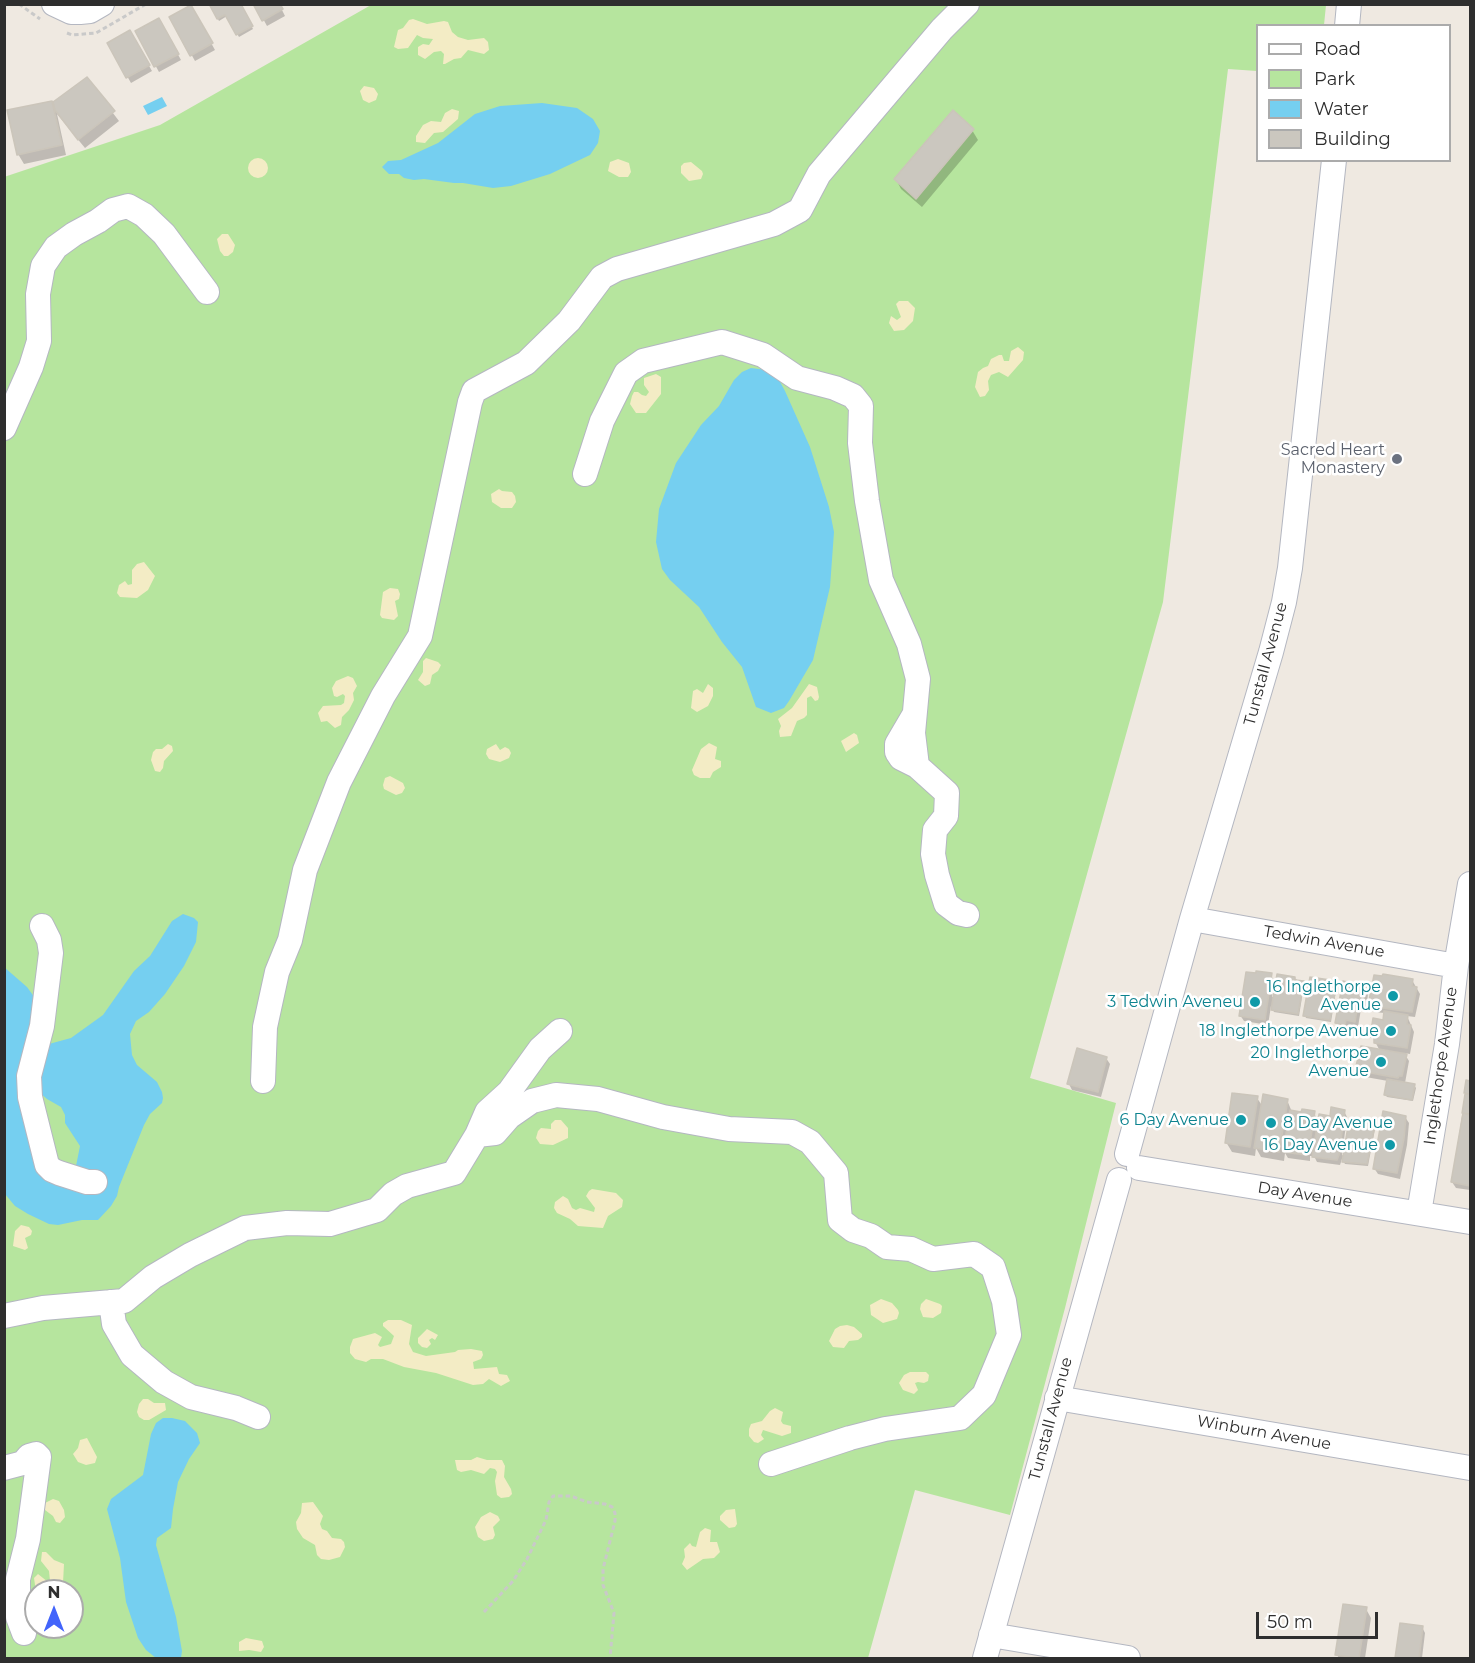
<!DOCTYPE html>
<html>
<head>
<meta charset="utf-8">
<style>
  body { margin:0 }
  #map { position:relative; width:1475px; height:1663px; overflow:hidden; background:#efe9e1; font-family:Montserrat,sans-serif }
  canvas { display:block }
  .frame { position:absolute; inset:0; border:6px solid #2e2e2e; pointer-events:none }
  .legend { position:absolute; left:1256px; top:24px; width:195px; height:138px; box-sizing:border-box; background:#fff; border:2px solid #ababab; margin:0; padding:8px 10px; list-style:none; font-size:18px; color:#2e2e2e }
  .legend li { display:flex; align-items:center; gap:12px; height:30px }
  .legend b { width:30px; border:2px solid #ababab }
  .north { position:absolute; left:24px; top:1579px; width:60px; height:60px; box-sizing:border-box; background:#fff; border:2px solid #ababab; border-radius:50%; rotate:0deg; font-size:16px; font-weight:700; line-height:24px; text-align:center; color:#2e2e2e }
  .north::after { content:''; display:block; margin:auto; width:21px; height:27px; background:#4264fb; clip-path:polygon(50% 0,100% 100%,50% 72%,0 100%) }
  .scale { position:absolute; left:1256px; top:1612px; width:122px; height:27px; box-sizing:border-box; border:3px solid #2e2e2e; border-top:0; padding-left:8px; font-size:18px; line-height:21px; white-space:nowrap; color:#2e2e2e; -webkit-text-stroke:4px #fff; paint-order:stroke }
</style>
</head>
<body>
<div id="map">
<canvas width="1475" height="1663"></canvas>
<div class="frame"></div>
<ul class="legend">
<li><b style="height:8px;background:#fff"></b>Road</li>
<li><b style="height:16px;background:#b6e59e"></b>Park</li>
<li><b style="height:16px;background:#75cff0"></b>Water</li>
<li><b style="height:16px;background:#cbc7bf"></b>Building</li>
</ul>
<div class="north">N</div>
<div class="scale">50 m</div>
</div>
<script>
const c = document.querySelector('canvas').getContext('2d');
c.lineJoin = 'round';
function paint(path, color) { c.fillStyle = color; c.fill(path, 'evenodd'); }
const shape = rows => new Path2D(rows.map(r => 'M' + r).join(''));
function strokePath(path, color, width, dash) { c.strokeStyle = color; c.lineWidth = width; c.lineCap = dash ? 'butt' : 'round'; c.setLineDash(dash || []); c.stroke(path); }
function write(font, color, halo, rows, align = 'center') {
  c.font = font + ' Montserrat,sans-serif'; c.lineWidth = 5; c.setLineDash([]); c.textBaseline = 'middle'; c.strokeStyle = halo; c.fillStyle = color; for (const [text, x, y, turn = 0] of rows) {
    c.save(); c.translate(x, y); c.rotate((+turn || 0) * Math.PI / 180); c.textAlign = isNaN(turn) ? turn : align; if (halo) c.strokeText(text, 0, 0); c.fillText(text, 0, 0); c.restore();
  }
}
paint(shape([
  [371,5,1326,5,1324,25,1258,26,1257,71,1228,69,1163,602,1030,1078,1116,1103,1065,1308,1010,1515,915,1490,868,1658,5,1658,4,177,160,125],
  [36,1591,72,1591,72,1627,36,1627]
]), '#b6e59e');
paint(shape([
  [413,19,427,24,444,21,448,22,452,32,458,37,468,40,484,38,488,42,489,50,484,54,468,50,461,58,454,59,445,64,443,64,444,54,441,51,434,52,425,59,418,55,418,47,423,44,429,45,433,39,423,38,417,35,408,48,398,49,394,47,398,30,403,28,409,20],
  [364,86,374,88,378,94,376,100,369,103,363,100,360,91],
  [452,109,459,111,458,119,443,132,434,133,425,143,416,142,416,136,423,125,431,121,441,122,445,113],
  '248 168a10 10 0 1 1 20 0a10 10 0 1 1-20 0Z',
  [618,159,629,163,631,172,628,177,619,177,608,171,610,162],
  [691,162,702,171,703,174,701,179,689,181,681,173,681,166,684,163],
  [222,234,228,234,235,245,233,252,228,256,224,256,220,251,217,239],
  [908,301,915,308,913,321,904,330,894,331,889,323,891,316,897,320,901,317,896,304,899,301],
  [1018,347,1024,352,1023,360,1008,377,999,372,991,375,988,381,989,390,985,396,980,397,975,387,978,372,983,368,988,366,991,359,999,355,1002,355,1004,361,1009,361,1011,351],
  [656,374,661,377,661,394,646,413,636,413,630,404,632,396,634,392,638,392,642,395,646,396,649,392,644,385,644,378],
  [499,489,502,491,512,492,515,496,516,502,512,508,501,508,492,502,491,494],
  [144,562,155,576,148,590,137,598,120,597,117,593,119,585,125,581,128,585,132,584,132,570,137,564],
  [390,588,398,589,400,594,399,599,395,601,398,616,394,620,382,618,380,615,383,592],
  [426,658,438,662,441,665,438,671,432,675,430,684,425,686,418,680,423,672,423,661],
  [348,676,353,678,357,686,353,693,354,700,349,710,342,717,341,725,335,728,327,721,321,722,318,713,323,706,341,705,344,703,345,696,343,694,337,697,334,696,332,688,336,681],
  [708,684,713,688,713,696,708,706,697,712,691,708,693,691,697,689,703,693],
  [809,684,817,687,819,697,818,700,815,701,811,696,807,698,807,715,804,718,797,721,791,736,780,737,779,731,781,726,778,719,792,708],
  [854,733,857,735,859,743,846,752,841,741],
  [709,743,717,747,715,759,721,761,721,767,713,772,710,778,700,778,694,775,692,770,701,749],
  [168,744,172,746,173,751,164,761,163,768,160,772,155,771,151,760,153,752,156,749,162,749],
  [496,744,500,750,505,747,509,749,511,753,509,758,500,762,489,759,486,754,487,749],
  [390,776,403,783,405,788,402,793,396,795,384,789,383,785,385,778],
  [555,1120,561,1120,568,1128,568,1138,553,1145,540,1144,536,1138,538,1131,541,1128,551,1129,551,1124],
  [592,1189,616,1193,623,1200,622,1207,608,1216,603,1228,578,1226,570,1219,557,1213,554,1208,555,1202,563,1196,568,1199,572,1208,576,1210,580,1208,594,1212,595,1208,586,1196,589,1191],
  [21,1225,29,1227,32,1231,31,1235,25,1238,28,1248,25,1250,13,1246,15,1231],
  [881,1299,892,1303,898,1310,899,1313,897,1319,883,1323,871,1315,870,1305],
  [926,1299,940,1304,942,1306,941,1313,933,1318,923,1317,920,1309,921,1304],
  [388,1320,401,1320,412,1325,409,1344,413,1352,426,1356,455,1352,458,1350,471,1349,482,1351,483,1355,481,1359,473,1362,474,1369,497,1367,499,1374,507,1375,510,1381,501,1386,489,1379,483,1384,473,1385,436,1373,404,1367,383,1359,371,1359,366,1362,355,1359,350,1353,350,1347,353,1339,375,1333,382,1337,378,1345,380,1347,391,1344,394,1336,383,1326,383,1323],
  [847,1325,854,1327,862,1334,862,1337,858,1340,849,1341,844,1348,833,1347,829,1341,835,1329,840,1326],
  [427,1329,438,1335,435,1340,432,1338,429,1340,431,1344,427,1348,422,1347,418,1343,418,1338],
  [910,1372,926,1372,929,1375,928,1381,924,1383,918,1382,915,1383,918,1390,914,1394,903,1390,899,1383,904,1375],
  [143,1399,148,1399,154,1403,165,1403,166,1410,149,1420,144,1420,139,1417,137,1412,139,1404],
  [775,1408,783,1412,781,1421,783,1424,791,1426,791,1433,782,1436,763,1430,761,1435,764,1439,758,1443,754,1442,749,1436,749,1429,751,1424,762,1421,770,1411],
  [87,1438,97,1457,95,1463,86,1465,78,1462,73,1454,78,1448,80,1440],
  [477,1457,487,1460,502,1460,505,1466,504,1477,511,1489,512,1494,509,1497,501,1498,497,1495,495,1481,497,1472,495,1469,490,1468,484,1474,471,1470,461,1472,457,1470,455,1460,471,1460],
  [53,1499,59,1501,64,1510,65,1517,60,1523,56,1522,53,1516,45,1510,45,1503],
  [313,1502,323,1516,320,1524,322,1529,327,1531,332,1538,341,1539,344,1542,345,1547,340,1557,329,1560,321,1559,317,1555,315,1545,303,1538,297,1529,296,1522,301,1513,302,1503],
  [735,1509,737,1524,735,1527,729,1528,720,1520,720,1516,726,1510],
  [490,1512,498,1516,500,1520,493,1527,495,1535,493,1539,484,1541,478,1537,475,1527,481,1517],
  [705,1528,711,1530,710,1542,717,1542,720,1552,714,1558,703,1559,687,1570,682,1564,685,1557,684,1549,690,1543,692,1546,696,1547,700,1532],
  [42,1552,46,1552,54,1560,64,1564,63,1583,57,1591,38,1591,35,1585,34,1578,38,1574,48,1582,50,1581,49,1571,41,1561],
  [246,1638,262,1641,264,1647,261,1652,249,1650,239,1651,239,1642]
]), '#f3ecc5');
paint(shape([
  [162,97,167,106,148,115,143,106],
  [542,103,577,108,593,119,600,131,598,143,590,155,550,174,511,186,493,188,463,183,454,183,424,179,414,180,404,178,399,174,389,174,382,167,388,161,401,160,438,143,475,114,500,106],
  [751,368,767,370,779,380,785,391,810,447,829,507,834,532,830,587,813,660,789,701,784,708,771,713,756,707,742,667,722,642,699,607,670,580,662,569,656,542,659,509,676,463,701,425,719,406,734,380,742,372],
  [183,914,194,918,198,922,196,942,184,966,165,994,149,1012,136,1021,130,1034,132,1055,137,1065,157,1082,162,1092,163,1098,162,1103,150,1114,144,1125,119,1187,117,1196,111,1206,98,1220,82,1220,58,1225,49,1224,28,1214,15,1206,5,1194,4,967,27,987,35,998,36,1004,32,1034,24,1059,21,1077,25,1110,37,1169,41,1175,49,1179,85,1192,90,1192,95,1190,97,1180,94,1174,76,1166,80,1146,65,1123,65,1115,61,1107,47,1099,38,1091,35,1076,40,1051,49,1044,71,1038,103,1015,134,971,150,956,172,921],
  [163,1418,172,1418,185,1421,197,1433,200,1443,189,1459,178,1482,173,1509,171,1528,157,1538,156,1545,176,1617,182,1651,181,1658,156,1658,146,1650,138,1638,126,1602,120,1558,107,1509,111,1499,143,1475,151,1434,156,1423]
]), '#75cff0');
paint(shape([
  [210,4,240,4,253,29,239,37,227,16,219,21],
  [255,4,279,4,285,16,267,26],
  [191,7,215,50,195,61,171,18],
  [159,20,181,60,159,72,137,32],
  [130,32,152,71,131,83,109,44],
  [87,79,119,121,85,148,57,114,66,155,24,164,18,154,53,104],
  [972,130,978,140,922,207,901,189,896,179],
  [1271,975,1274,981,1272,997,1275,997,1294,978,1303,983,1304,985,1299,1016,1274,1012,1271,1006,1268,1025,1244,1021,1240,1015],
  [1412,980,1420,994,1415,1017,1407,1016,1414,1032,1410,1054,1404,1053,1409,1061,1405,1083,1414,1085,1416,1088,1413,1101,1387,1097,1385,1094,1388,1081,1360,1076,1357,1070,1380,1051,1372,1036,1384,1021,1385,1013,1373,1012,1370,1006],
  [1336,983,1337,985,1331,1022,1306,1018,1305,1015],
  [1365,988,1368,994,1366,1010,1361,1009,1358,1027,1349,1025,1348,1030,1340,1029,1337,1023],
  [1106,1058,1110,1064,1101,1097,1072,1090,1069,1084],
  [1467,1082,1470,1082,1470,1190,1456,1188,1452,1182],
  [1257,1098,1263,1107,1287,1100,1292,1112,1314,1113,1319,1123,1344,1111,1347,1117,1342,1155,1345,1156,1375,1121,1376,1124,1368,1166,1345,1164,1342,1159,1340,1165,1317,1162,1314,1156,1310,1156,1310,1161,1288,1158,1285,1153,1284,1161,1261,1157,1256,1148,1255,1156,1232,1152,1226,1142],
  [1405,1117,1409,1123,1407,1145,1400,1179,1378,1174,1374,1168],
  [1366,1609,1371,1618,1365,1658,1339,1658,1337,1655],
  [1402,1624,1422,1627,1425,1633,1422,1658,1396,1658]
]), '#0003');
const building = shape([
  [209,4,241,4,253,26,236,35,225,15,217,19,209,4],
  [253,4,280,4,283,9,262,21,253,4],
  [191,5,213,43,190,56,169,17,191,5],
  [159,18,179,54,154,67,135,31,159,18],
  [130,30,150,65,126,78,107,43,130,30],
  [87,77,115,111,78,140,55,110,53,102,87,77],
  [52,101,62,145,17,155,7,110,52,101],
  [953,110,974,129,916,199,894,179,953,110],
  [1256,971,1272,973,1265,1020,1239,1016,1246,972,1256,973,1256,971],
  [1277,974,1295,977,1295,980,1304,981,1298,1014,1271,1010,1277,974],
  [1383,974,1413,979,1412,986,1417,987,1412,1012,1368,1006,1374,975,1382,976,1383,974],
  [1310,977,1337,981,1330,1020,1303,1016,1310,977],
  [1343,981,1366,987,1363,1004,1358,1004,1355,1022,1346,1020,1345,1025,1335,1023,1343,981],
  [1384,1011,1408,1015,1407,1024,1411,1025,1407,1048,1374,1043,1374,1037,1370,1037,1373,1018,1383,1020,1384,1011],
  [1361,1046,1407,1054,1402,1076,1399,1076,1398,1078,1355,1070,1361,1046],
  [1077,1048,1107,1057,1098,1092,1067,1084,1077,1048],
  [1387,1079,1415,1084,1412,1100,1384,1095,1387,1079],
  [1466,1080,1470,1081,1470,1094,1464,1093,1466,1080],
  [1232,1093,1258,1096,1250,1147,1225,1143,1232,1093],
  [1263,1094,1288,1099,1279,1152,1254,1148,1263,1094],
  [1465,1094,1470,1094,1470,1114,1462,1113,1465,1094],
  [1331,1107,1345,1110,1339,1155,1337,1160,1312,1157,1319,1114,1330,1116,1331,1107],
  [1302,1109,1315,1111,1309,1150,1308,1150,1307,1155,1283,1152,1290,1110,1301,1112,1302,1109],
  [1383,1111,1406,1116,1404,1138,1397,1173,1373,1169,1383,1111],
  [1463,1113,1470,1115,1470,1186,1451,1182,1463,1113],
  [1360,1118,1376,1120,1367,1164,1342,1162,1349,1120,1359,1121,1360,1118],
  [1343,1604,1367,1607,1359,1658,1335,1655,1343,1604],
  [1400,1623,1423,1626,1419,1658,1395,1658,1400,1623]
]);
paint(building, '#cbc7bf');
strokePath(building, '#cbc5ba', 1.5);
const minor = shape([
  [54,4,71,12,80,12,90,11,102,4],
  [1347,26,1349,4],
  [4,428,31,367,39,341,38,294,43,266,56,247,74,234,98,221,113,210,128,206,144,215,164,234,207,292],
  [585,474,602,421,626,373,643,361,722,342,763,355,797,378,835,388,853,396,861,406,860,443,867,501,881,580,909,644,918,679,913,733,917,766,947,793,946,816,935,830,933,854,937,875,946,904,958,913,967,915],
  [914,715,897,744,897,752,901,758,917,766],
  [1192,919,1456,966],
  [42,926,49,940,51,953,42,1026,29,1076,30,1097,47,1165,52,1170,59,1173,87,1182,95,1182],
  [263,1081,265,1027,277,972,290,940,305,870,339,782,383,696,420,636,470,402,474,391,526,363,569,321,602,277,617,269,774,224,800,210,819,174,942,29,967,4],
  [477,1135,495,1133,509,1117,532,1101,556,1095,598,1099,663,1117,729,1129,792,1132,810,1142,836,1173,840,1220,853,1230,871,1236,887,1247,911,1249,933,1259,974,1254,993,1267,1004,1301,1009,1335,984,1395,960,1418,885,1429,850,1438,771,1464],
  [1127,1154,1192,919,1271,652,1284,602,1290,568,1334,160],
  [1139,1168,1470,1222],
  [1419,1213,1447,1044,1456,966,1470,884],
  [111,1302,114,1324,132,1355,164,1382,191,1397,236,1408,258,1417],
  [4,1316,43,1308,124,1301,153,1277,190,1255,245,1228,287,1223,330,1224,377,1210,393,1194,407,1186,454,1173,477,1135,487,1112,509,1092,540,1049,560,1031],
  [1057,1398,1470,1468],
  [4,1468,23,1463,29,1456,36,1454,39,1457,28,1539,18,1579,18,1617,24,1633],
  [991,1635,1128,1658],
  [985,1658,1119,1180]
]);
strokePath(minor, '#b4b7c1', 26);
strokePath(shape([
  [19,4,40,19],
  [67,33,72,35,96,33,146,4],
  [484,1612,513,1581,527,1559,546,1520,549,1502,553,1496,571,1496,587,1502,605,1504,612,1507,615,1513,615,1521,603,1569,603,1585,614,1613,610,1658]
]), '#c9c9c9', 3, [4.5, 3]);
strokePath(minor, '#fff', 24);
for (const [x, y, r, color] of [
  [1397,459,6,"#6b7280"],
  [1393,996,6,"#0f9aa8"],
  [1255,1002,6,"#0f9aa8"],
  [1391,1031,6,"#0f9aa8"],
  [1381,1062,6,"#0f9aa8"],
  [1241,1120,6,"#0f9aa8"],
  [1271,1123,6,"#0f9aa8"],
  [1390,1145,6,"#0f9aa8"]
]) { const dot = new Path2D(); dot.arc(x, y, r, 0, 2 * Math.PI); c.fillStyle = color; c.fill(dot); strokePath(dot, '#fff', 2); }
write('16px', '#5b616d', '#fff', [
  ["Sacred Heart",1385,450],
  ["Monastery",1385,468]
], 'right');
write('16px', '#2e2e2e', '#fff', [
  ["Tunstall Avenue",1266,664,-75],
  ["Tedwin Avenue",1324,942,10],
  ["Inglethorpe Avenue",1441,1066,-82],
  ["Day Avenue",1305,1195,9],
  ["Tunstall Avenue",1051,1419,-75],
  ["Winburn Avenue",1264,1433,10]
]);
write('16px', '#0d838f', '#fff', [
  ["16 Inglethorpe",1381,987],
  ["Avenue",1381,1005],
  ["3 Tedwin Aveneu",1243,1002],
  ["18 Inglethorpe Avenue",1379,1031],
  ["20 Inglethorpe",1369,1053],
  ["Avenue",1369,1071],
  ["6 Day Avenue",1229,1120],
  ["8 Day Avenue",1283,1123,"left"],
  ["16 Day Avenue",1378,1145]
], 'right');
</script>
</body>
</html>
